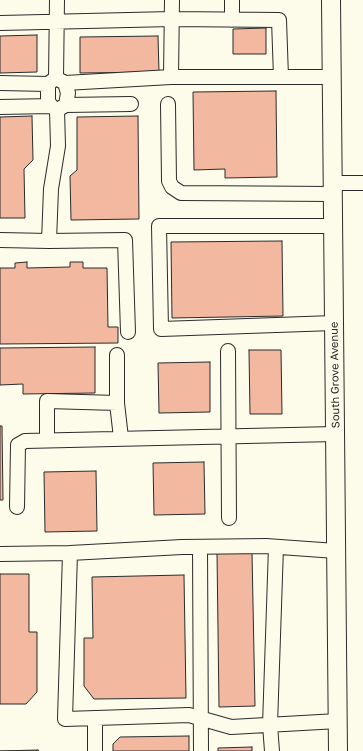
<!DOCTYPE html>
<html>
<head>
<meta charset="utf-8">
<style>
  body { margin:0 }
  canvas { display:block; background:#fdfbea }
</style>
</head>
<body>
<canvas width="363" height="751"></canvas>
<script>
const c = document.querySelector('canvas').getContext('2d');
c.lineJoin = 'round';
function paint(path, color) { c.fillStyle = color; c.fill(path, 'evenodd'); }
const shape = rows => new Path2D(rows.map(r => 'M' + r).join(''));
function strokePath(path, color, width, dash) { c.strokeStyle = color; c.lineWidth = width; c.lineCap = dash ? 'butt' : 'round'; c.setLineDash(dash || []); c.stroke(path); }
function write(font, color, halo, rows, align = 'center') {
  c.font = font + ' "Golos Text",sans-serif'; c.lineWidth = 3; c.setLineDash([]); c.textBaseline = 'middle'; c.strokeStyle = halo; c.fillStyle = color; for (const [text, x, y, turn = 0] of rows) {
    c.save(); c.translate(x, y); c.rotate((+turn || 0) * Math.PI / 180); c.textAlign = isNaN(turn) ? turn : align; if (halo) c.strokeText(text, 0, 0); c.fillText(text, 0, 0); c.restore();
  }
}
const building = shape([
  [266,28,266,54,233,54,233,29,266,28],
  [37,35,37,72,0,73,0,36,37,35],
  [158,36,159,72,80,73,80,37,158,36],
  [276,91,277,177,225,178,225,169,194,170,193,92,276,91],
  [32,116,33,160,24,169,25,218,0,218,0,117,32,116],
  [138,116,139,219,71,220,70,176,77,170,77,117,138,116],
  [282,241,283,316,172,318,171,242,282,241],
  [27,262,27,268,70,267,70,262,83,262,83,268,107,268,108,327,118,327,118,343,0,344,0,268,15,268,15,263,27,262],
  [95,347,95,393,23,394,23,384,0,385,0,348,95,347],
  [249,350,281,350,282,414,250,414,249,350],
  [210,362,210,412,159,413,158,363,210,362],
  [0,426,2,426,3,500,0,500,0,426],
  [204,462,205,514,154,515,153,463,204,462],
  [96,471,97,531,45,532,44,472,96,471],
  [252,552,255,706,219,707,217,553,252,552],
  [0,574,29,574,29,632,37,632,37,692,26,704,0,704,0,574],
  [184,575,186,698,94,699,84,686,84,638,93,638,92,577,184,575],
  [189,736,189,751,113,751,113,744,120,737,189,736],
  [252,747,252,751,218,751,218,748,252,747],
  [38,750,39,751,0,751,38,750]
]);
paint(building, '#f2b8a0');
strokePath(building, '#2b2b2b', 1);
const minor = shape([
  [172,0,171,77,332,77],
  [232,20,232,0],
  [0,23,172,19,279,20,281,77],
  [56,78,65,83,68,93,66,105,57,110,51,106,48,101,48,84,56,78],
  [56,78,57,0],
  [0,83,48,84],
  [65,83,171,77],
  [168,104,169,181,172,187,181,193,333,194],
  [66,105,131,104],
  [0,107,51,106],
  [57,110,58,146,51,189,49,241,125,240,128,332],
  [333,183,363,183],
  [334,226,159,226,161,329,334,323],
  [0,240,49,241],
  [228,351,229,518],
  [117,403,121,438],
  [47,440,47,401,117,403,117,355],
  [17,507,18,445,25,441,335,434],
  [200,547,201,751],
  [336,551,266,546,182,547,70,553,65,719,189,715,231,727,338,721],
  [0,554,70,553],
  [95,718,95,751],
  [272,751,270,725,276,547]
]);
const major = shape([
  [331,0,338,751]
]);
strokePath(minor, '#2b2b2b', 16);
strokePath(major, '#2b2b2b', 20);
strokePath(minor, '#fdfbea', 14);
strokePath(major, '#fdfbea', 18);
write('11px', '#2b2b2b', '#fdfbea', [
  ["South Grove Avenue",335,375,-91]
]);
</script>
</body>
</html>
